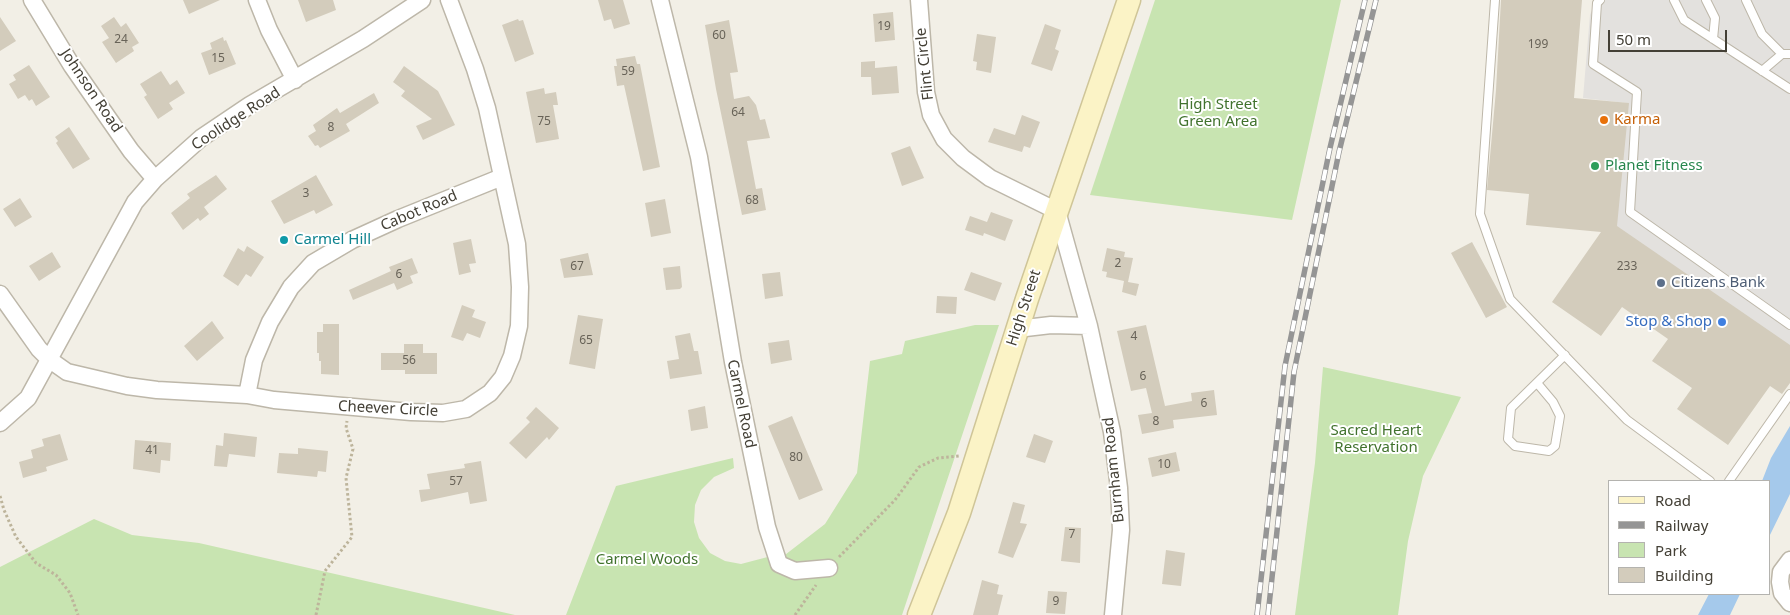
<!DOCTYPE html>
<html>
<head>
<meta charset="utf-8">
<style>
  body { margin:0 }
  #map { position:relative; width:1790px; height:615px; overflow:hidden; background:#f2efe6; font-family:"Noto Sans",sans-serif }
  canvas { display:block }
  .legend { position:absolute; left:1608px; top:480px; width:162px; height:115px; box-sizing:border-box; background:#fff; border:1px solid #b4b3af; margin:0; padding:6px 9px; list-style:none; font-size:15px; color:#444036 }
  .legend li { display:flex; align-items:center; gap:10px; height:25px }
  .legend b { width:25px; border:1px solid #b4b3af }
  .scale { position:absolute; left:1608px; top:30px; width:119px; height:22px; box-sizing:border-box; border:2px solid #444036; border-top:0; padding-left:6px; font-size:15px; line-height:18px; white-space:nowrap; color:#444036; -webkit-text-stroke:4px #fff; paint-order:stroke }
</style>
</head>
<body>
<div id="map">
<canvas width="1790" height="615"></canvas>
<ul class="legend">
<li><b style="height:6px;background:#fbf3c6"></b>Road</li>
<li><b style="height:6px;background:#959595"></b>Railway</li>
<li><b style="height:14px;background:#c8e4b1"></b>Park</li>
<li><b style="height:14px;background:#d3ccbc"></b>Building</li>
</ul>
<div class="scale">50 m</div>
</div>
<script>
const c = document.querySelector('canvas').getContext('2d');
c.lineJoin = 'round';
function paint(path, color) { c.fillStyle = color; c.fill(path, 'evenodd'); }
const shape = rows => new Path2D(rows.map(r => 'M' + r).join(''));
function strokePath(path, color, width, dash) { c.strokeStyle = color; c.lineWidth = width; c.lineCap = dash ? 'butt' : 'round'; c.setLineDash(dash || []); c.stroke(path); }
function write(font, color, halo, rows, align = 'center') {
  c.font = font + ' "Noto Sans",sans-serif'; c.lineWidth = 4; c.setLineDash([]); c.textBaseline = 'middle'; c.strokeStyle = halo; c.fillStyle = color; for (const [text, x, y, turn = 0] of rows) {
    c.save(); c.translate(x, y); c.rotate((+turn || 0) * Math.PI / 180); c.textAlign = isNaN(turn) ? turn : align; if (halo) c.strokeText(text, 0, 0); c.fillText(text, 0, 0); c.restore();
  }
}
paint(shape([
  [1155,0,1341,0,1292,220,1090,195],
  [975,325,999,325,902,615,566,615,616,486,733,458,734,468,714,477,701,490,695,505,694,522,699,538,710,553,725,561,741,564,779,554,781,558,825,524,857,473,870,361,902,354,905,341],
  [1323,367,1461,397,1423,476,1408,541,1398,615,1295,615,1315,463],
  [94,519,132,535,199,543,515,615,0,615,0,567]
]), '#c8e4b1');
paint(shape([
  [1596,0,1790,0,1790,352,1613,229,1626,103,1583,98,1590,15]
]), '#e3e1de');
paint(shape([
  [1790,426,1790,494,1769,537,1769,481,1762,481,1771,458],
  [1709,594,1740,594,1730,615,1698,615]
]), '#a5c9eb');
paint(shape([
  [183,0,220,0,189,14],
  [298,0,333,0,336,10,306,22],
  [598,0,623,0,630,24,614,29,611,19,604,21],
  [1501,0,1582,0,1574,98,1629,103,1617,226,1790,345,1790,383,1782,394,1770,386,1728,445,1677,409,1692,388,1652,361,1668,339,1622,307,1601,336,1552,302,1601,232,1526,225,1529,194,1487,190,1496,90],
  [893,12,895,40,875,42,873,14],
  [0,17,16,41,0,51],
  [114,17,121,27,126,23,139,43,132,47,134,51,116,63,102,42,109,38,101,26],
  [518,19,519,21,523,20,534,54,515,62,502,25],
  [729,20,738,72,730,73,734,99,749,96,756,105,760,120,765,119,770,138,747,141,756,189,762,188,766,210,742,215,716,89,705,25],
  [1045,24,1061,30,1055,49,1059,51,1052,71,1031,64],
  [977,34,996,37,991,73,976,70,977,62,973,61],
  [223,37,224,41,226,40,236,64,209,75,201,53,212,49,210,43],
  [635,56,637,64,640,64,660,167,643,171,624,85,617,86,614,66,617,66,616,59],
  [875,61,875,68,897,66,899,93,872,95,871,77,861,77,861,62],
  [29,65,50,97,36,106,32,99,29,101,25,95,18,99,9,84,16,80,13,75],
  [404,66,438,91,455,125,423,140,416,126,432,119,401,96,405,91,393,82],
  [161,71,170,85,177,80,185,93,169,103,173,109,158,119,144,97,147,95,140,84],
  [544,88,545,94,556,92,558,105,553,105,559,139,536,143,526,92],
  [374,93,379,103,346,124,350,131,320,148,318,145,315,146,308,136,316,131,313,125,337,108,340,113],
  [1022,115,1040,122,1030,148,1024,146,1022,152,988,142,994,128,1015,135],
  [69,127,90,159,73,169,56,143,58,141,55,137],
  [910,146,924,178,902,186,891,153],
  [216,175,227,189,204,207,209,214,200,221,198,218,183,230,171,213,190,198,187,194],
  [316,175,333,205,316,214,314,210,284,224,271,201],
  [20,198,32,217,15,227,3,209],
  [665,199,671,233,651,237,645,203],
  [991,212,1013,220,1005,241,984,233,983,236,965,230,970,216,987,222],
  [471,239,476,263,469,264,471,272,459,275,453,243],
  [1472,242,1507,307,1486,318,1451,253],
  [247,246,264,257,251,277,246,274,238,286,223,276,238,248,244,252],
  [1107,248,1125,252,1124,257,1133,258,1128,282,1139,284,1136,296,1122,292,1124,281,1106,277,1107,272,1102,271],
  [52,252,61,267,39,281,29,266],
  [588,253,593,275,564,278,560,259],
  [412,258,418,273,410,276,413,283,397,290,394,283,353,300,349,290,391,271,389,267],
  [680,266,682,287,680,289,666,290,663,268],
  [780,272,783,296,765,299,762,274],
  [971,272,1002,283,995,301,964,290],
  [937,296,957,297,956,314,936,313],
  [462,305,475,310,472,317,486,322,480,338,467,333,463,341,451,337],
  [578,315,603,319,595,369,569,364],
  [212,321,224,338,197,361,184,346],
  [323,324,339,324,339,375,321,374,321,361,319,361,319,353,317,353,317,332,323,332],
  [1146,325,1165,406,1192,401,1191,393,1214,390,1217,415,1173,420,1174,428,1142,434,1138,415,1152,413,1146,388,1131,391,1117,331],
  [690,333,694,351,698,351,702,374,670,379,667,361,679,359,675,336],
  [789,340,792,360,771,364,768,343],
  [404,344,423,344,423,353,437,353,437,374,405,374,405,370,381,370,381,353,404,353],
  [705,406,708,428,691,431,688,410],
  [536,407,559,428,549,440,547,437,526,459,509,443,530,422,526,418],
  [792,416,823,490,799,500,768,426],
  [224,433,257,437,255,457,229,454,227,467,214,466,216,445,223,446],
  [60,434,68,460,46,467,47,471,23,478,19,462,33,458,31,450,44,446,42,439],
  [1034,434,1053,441,1045,463,1026,457],
  [135,440,171,443,170,461,161,460,160,473,133,469],
  [298,448,328,451,326,472,318,471,317,477,277,473,279,453,298,454],
  [1176,452,1180,471,1152,477,1148,458],
  [481,461,487,501,470,504,468,492,421,502,419,490,430,489,427,474,465,468,464,464],
  [1013,502,1025,505,1020,523,1027,524,1013,558,998,553],
  [1065,527,1081,528,1080,563,1061,561],
  [1166,550,1185,553,1181,586,1162,584],
  [982,580,999,585,997,594,1003,595,998,615,973,615],
  [1048,591,1067,592,1065,614,1046,613]
]), '#d3ccbc');
const service = shape([
  [1495,0,1480,214,1510,299,1627,420,1710,481],
  [1600,0,1597,3,1593,64,1637,92,1630,212,1790,325],
  [1674,0,1684,20,1790,89],
  [1706,0,1715,18,1713,39],
  [1746,0,1762,34,1782,54],
  [1762,71,1782,54,1790,54],
  [1537,383,1553,402,1560,416,1555,446,1549,451,1515,446,1508,439,1511,408,1565,355],
  [1729,481,1790,394]
]);
const minor = shape([
  [32,0,72,66,131,151,155,179],
  [257,0,269,30,295,80],
  [660,0,699,157,733,362,767,527,779,564,795,571,829,568],
  [919,0,926,92,931,115,944,139,963,158,990,178,1057,211,1089,326,1112,432,1119,488,1121,530,1113,615],
  [0,294,39,349,50,360,67,372,127,386,157,390,247,395,274,400,411,412,443,413,466,409,490,393,503,377,512,356,519,326,520,287,517,244,487,108,475,69,449,0],
  [1017,329,1051,325,1089,326],
  [247,395,254,360,270,322,291,287,313,263,352,240,398,219,502,177],
  [0,423,28,398,135,202,155,179,201,138,250,105,363,39,422,0],
  [1790,560,1781,572,1780,582,1782,593,1790,603]
]);
const secondary = shape([
  [919,615,959,513,1027,299,1129,0]
]);
strokePath(service, '#bdb7a9', 10);
strokePath(minor, '#bdb7a9', 19);
strokePath(secondary, '#cfc598', 25);
strokePath(shape([
  [0,496,4,510,16,537,36,563,56,575,70,593,78,615],
  [839,557,895,500,919,467,938,458,959,456],
  [316,615,325,571,352,537,346,478,353,449,346,428,347,421],
  [795,615,816,585]
]), '#bdb49b', 3, [2.5, 2.5]);
strokePath(service, '#fff', 8);
strokePath(minor, '#fff', 16);
strokePath(secondary, '#fbf3c6', 22);
const rail = shape([
  [1257,615,1285,366,1330,148,1365,0],
  [1268,615,1294,372,1339,152,1376,0]
]);
strokePath(rail, '#959595', 5.5);
strokePath(rail, '#fff', 4, [11]);
for (const [x, y, r, color] of [
  [1604,120,5,"#e8710a"],
  [1595,166,5,"#2e9e5b"],
  [284,240,5,"#0f9aa8"],
  [1661,283,5,"#5c6f8a"],
  [1722,322,5,"#3f7fe0"]
]) { const dot = new Path2D(); dot.arc(x, y, r, 0, 2 * Math.PI); c.fillStyle = color; c.fill(dot); strokePath(dot, '#fff', 2); }
write('12px', '#686358', null, [
  ["19",884,27],
  ["60",719,36],
  ["24",121,40],
  ["199",1538,45],
  ["15",218,59],
  ["59",628,72],
  ["64",738,113],
  ["75",544,122],
  ["8",331,128],
  ["3",306,194],
  ["68",752,201],
  ["2",1118,264],
  ["67",577,267],
  ["233",1627,267],
  ["6",399,275],
  ["4",1134,337],
  ["65",586,341],
  ["56",409,361],
  ["6",1143,377],
  ["6",1204,404],
  ["8",1156,422],
  ["41",152,451],
  ["80",796,458],
  ["10",1164,465],
  ["57",456,482],
  ["7",1072,535],
  ["9",1056,602]
]);
write('15px', '#444036', '#fff', [
  ["Flint Circle",925,64,-96],
  ["Johnson Road",91,91,56],
  ["Coolidge Road",236,119,-33],
  ["Cabot Road",419,211,-23],
  ["High Street",1024,308,-72],
  ["Carmel Road",741,404,78],
  ["Cheever Circle",388,409,3],
  ["Burnham Road",1114,470,-96]
]);
write('15px', '#41722d', '#fff', [
  ["High Street",1218,105],
  ["Green Area",1218,122],
  ["Sacred Heart",1376,431],
  ["Reservation",1376,448],
  ["Carmel Woods",647,560]
]);
write('15px', '#c56008', '#fff', [
  ["Karma",1614,120]
], 'left');
write('15px', '#27864d', '#fff', [
  ["Planet Fitness",1605,166]
], 'left');
write('15px', '#0d838f', '#fff', [
  ["Carmel Hill",294,240]
], 'left');
write('15px', '#4e5e75', '#fff', [
  ["Citizens Bank",1671,283]
], 'left');
write('15px', '#366cbe', '#fff', [
  ["Stop & Shop",1712,322]
], 'right');
</script>
</body>
</html>
